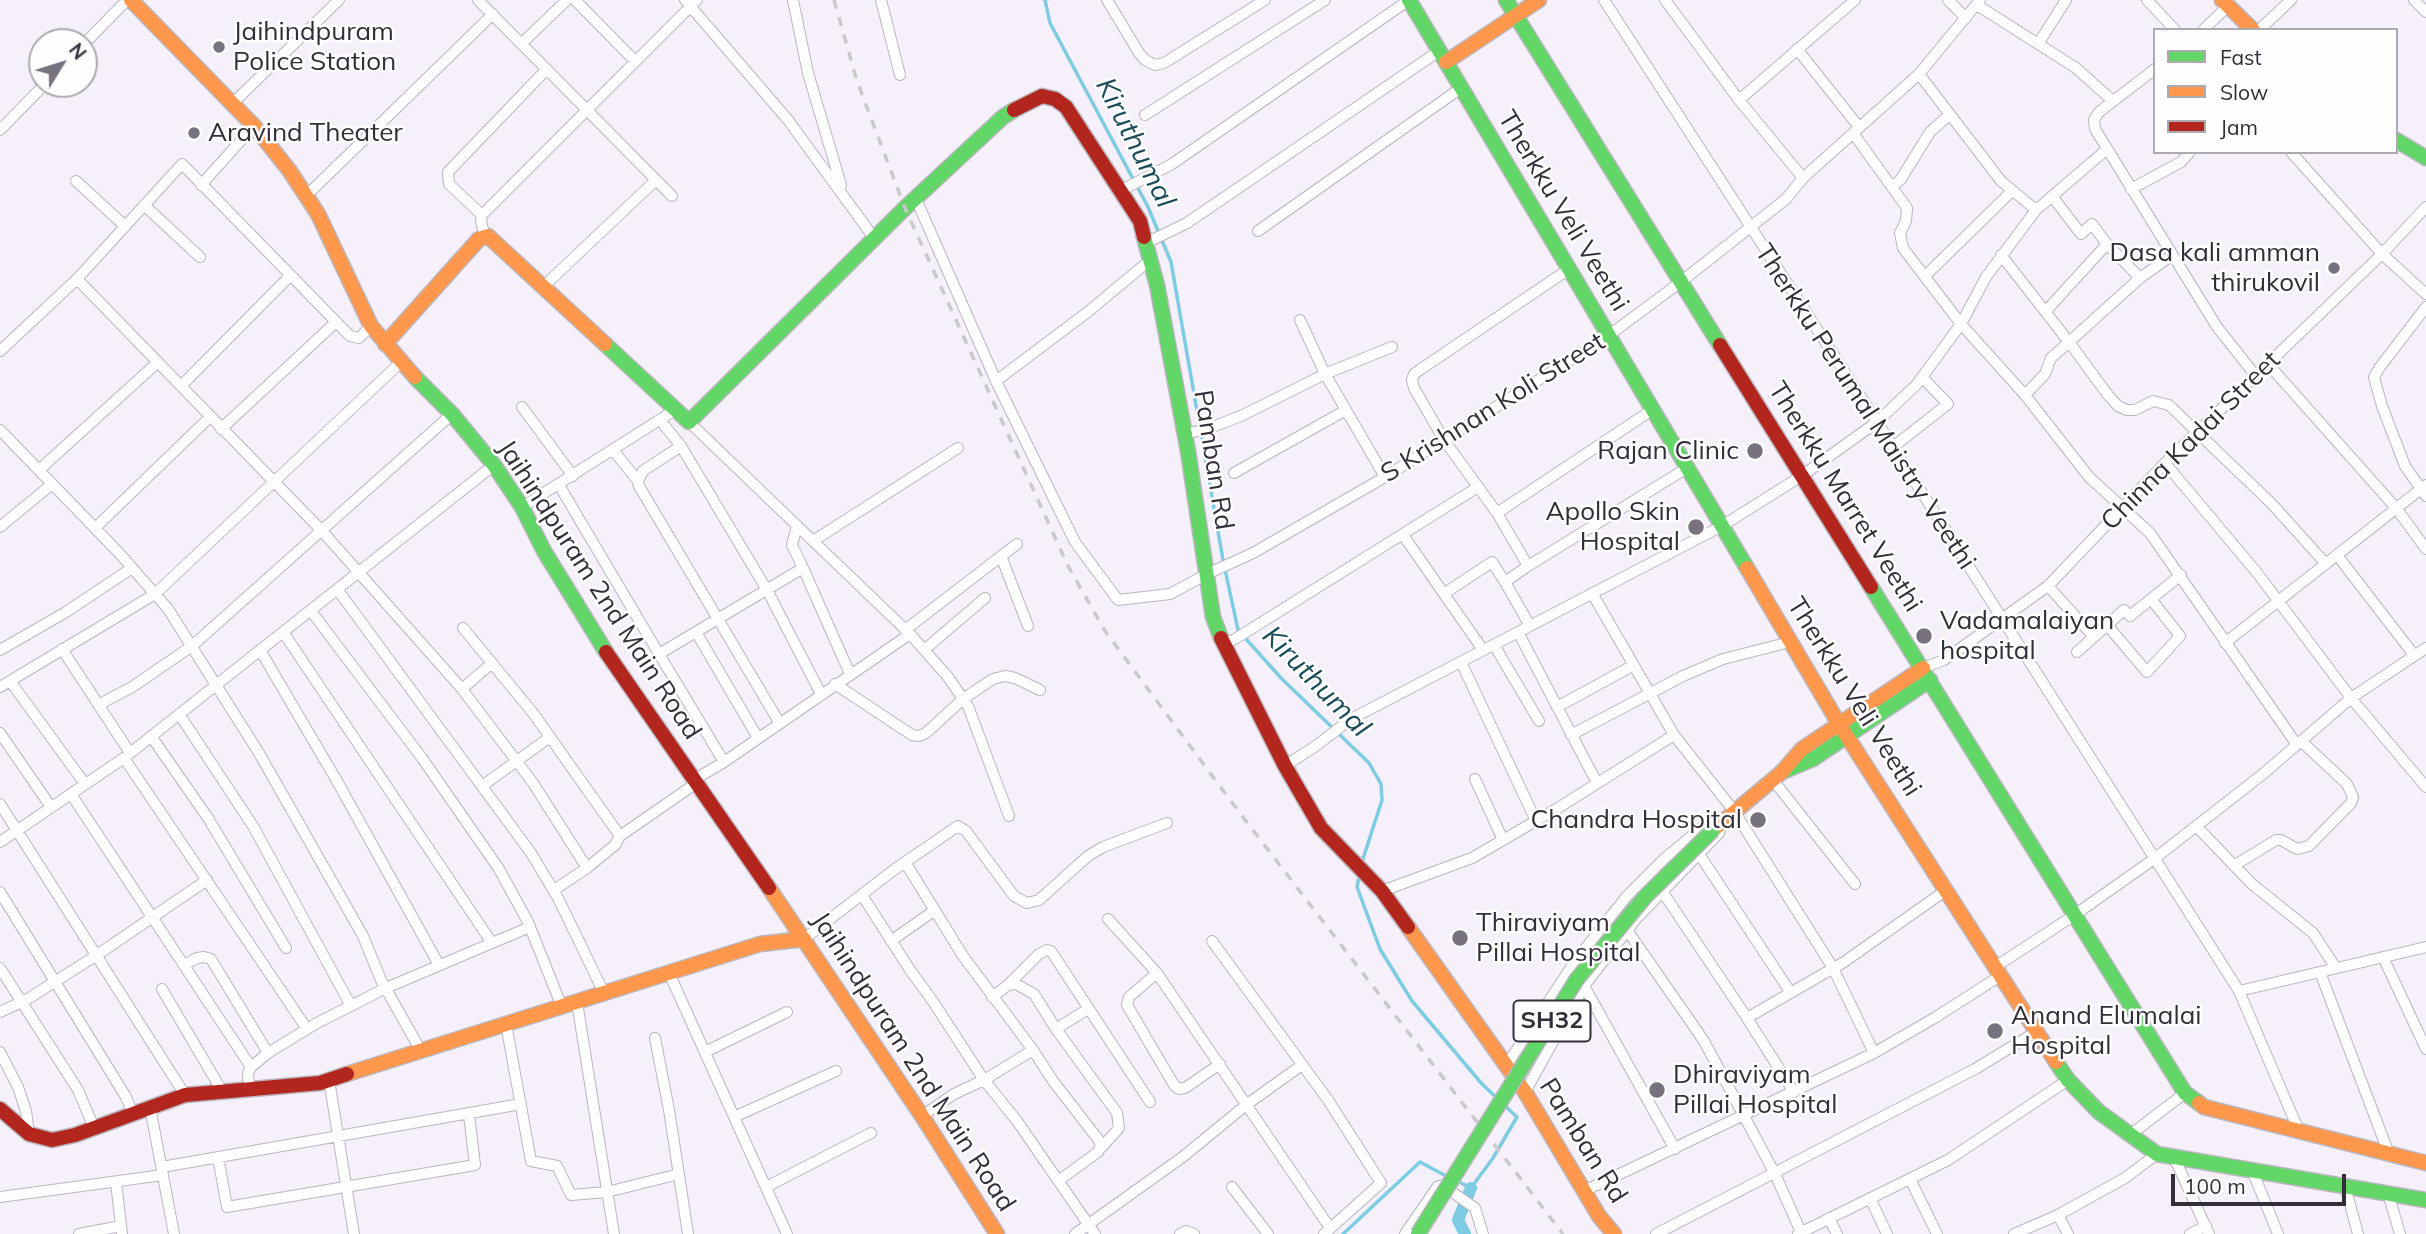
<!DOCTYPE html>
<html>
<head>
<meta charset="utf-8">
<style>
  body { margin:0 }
  #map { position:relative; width:2426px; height:1234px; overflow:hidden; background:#f5f0fa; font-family:Mulish,sans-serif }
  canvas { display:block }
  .legend { position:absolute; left:2153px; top:28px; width:245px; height:126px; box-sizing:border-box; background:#fefefe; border:2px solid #adabaf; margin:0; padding:9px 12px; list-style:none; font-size:21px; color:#332e39 }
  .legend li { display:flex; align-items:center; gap:14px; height:35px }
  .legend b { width:35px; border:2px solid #adabaf }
  .north { position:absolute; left:28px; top:28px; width:70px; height:70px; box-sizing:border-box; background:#fefefe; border:2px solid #adabaf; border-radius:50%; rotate:52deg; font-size:19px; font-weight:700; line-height:28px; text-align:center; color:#332e39 }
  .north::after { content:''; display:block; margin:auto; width:24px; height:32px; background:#77727d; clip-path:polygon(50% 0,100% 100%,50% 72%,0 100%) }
  .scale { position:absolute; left:2171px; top:1174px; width:175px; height:32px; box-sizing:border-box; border:4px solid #332e39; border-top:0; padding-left:9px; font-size:21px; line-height:24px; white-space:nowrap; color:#332e39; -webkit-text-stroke:5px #fefefe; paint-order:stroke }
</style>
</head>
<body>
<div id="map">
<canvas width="2426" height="1234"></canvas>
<ul class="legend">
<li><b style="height:9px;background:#63d668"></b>Fast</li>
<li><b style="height:9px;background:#ff974d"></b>Slow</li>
<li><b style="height:9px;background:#b3261e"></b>Jam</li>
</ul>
<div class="north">N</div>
<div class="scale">100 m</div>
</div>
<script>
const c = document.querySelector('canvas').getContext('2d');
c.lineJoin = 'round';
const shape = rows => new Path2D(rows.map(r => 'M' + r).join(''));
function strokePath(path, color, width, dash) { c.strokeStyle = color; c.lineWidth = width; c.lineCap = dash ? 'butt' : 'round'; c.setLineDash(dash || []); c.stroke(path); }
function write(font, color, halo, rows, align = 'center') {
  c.font = font + ' Mulish,sans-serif'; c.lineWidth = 5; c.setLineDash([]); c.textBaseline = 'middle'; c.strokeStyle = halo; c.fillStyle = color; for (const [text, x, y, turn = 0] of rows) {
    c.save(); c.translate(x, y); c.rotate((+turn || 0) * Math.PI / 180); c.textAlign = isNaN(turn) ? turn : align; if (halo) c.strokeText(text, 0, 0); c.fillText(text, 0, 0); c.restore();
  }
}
strokePath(shape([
  [1045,0,1050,23,1148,207,1171,262,1223,560,1238,630,1281,678,1369,763,1381,784,1382,800,1361,865],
  [1359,876,1357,887,1380,949,1412,1001,1482,1084,1498,1099],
  [1455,1180,1471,1188,1493,1158,1517,1117,1503,1104],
  [1343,1234,1420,1162,1448,1177]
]), '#7dcce4', 3.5);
strokePath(shape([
  [1465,1234,1458,1220,1471,1188]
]), '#7dcce4', 12);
const street = shape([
  [478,0,672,196],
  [575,0,635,61],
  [685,0,788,120,874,238],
  [793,0,808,73,841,185],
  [881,0,900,75],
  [1107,0,1139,53,1145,60,1155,65,1164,63,1265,0],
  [1604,0,1877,422,2239,991,2299,1131],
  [1665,0,1739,100,1803,178],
  [1948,0,1966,18],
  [2147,0,2175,30],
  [2414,0,2426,12],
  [1977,5,2076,68,2113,101],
  [2203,30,2228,6],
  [2259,30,2291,0],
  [84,44,127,0],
  [521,44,567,0],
  [2038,44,2066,0],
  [1797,49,1859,127],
  [2155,69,2099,112,2094,120,2095,129,2217,327,2256,376],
  [1919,74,2001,181,2036,210],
  [1739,100,1855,0],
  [233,103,339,0],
  [1145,115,1325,0],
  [0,130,45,84],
  [1853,133,1907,208,1906,221,1900,233,1903,248,1961,324,2025,395,2089,477,2150,533,2297,745],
  [2291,152,2382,254,2426,294],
  [76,181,125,226],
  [201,185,254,126],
  [1892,187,1901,179,1930,132,1949,115],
  [2131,189,2181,162,2190,152],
  [1122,190,1172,164,1409,0],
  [306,196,493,14],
  [2052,196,2081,234,2092,224,2107,244,2140,278],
  [916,199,996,381,1075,542,1118,600,1170,594,1207,574,1253,553,1385,477,1608,336,1682,281,1786,199,1803,178,1919,74,1980,0],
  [144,205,200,257],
  [482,215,449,184,448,172,546,70],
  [1258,231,1461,88],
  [485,236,481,222,482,215,697,0],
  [1146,243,1187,223,1439,51],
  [2001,255,2069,342,2140,278,2171,256],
  [1925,276,2012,191],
  [77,279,322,531,462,689,533,783,587,868],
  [544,286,656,180],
  [2426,307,2380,367,2374,377,2382,406,2405,466,2426,496],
  [2046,311,2107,244],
  [1300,320,1325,374,1385,477],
  [0,351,77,279,182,164,350,336,359,338,371,326],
  [2268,364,2396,508,2426,549],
  [996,381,1089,311,1150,260],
  [181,386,290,276],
  [2025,395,2045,374,2051,358,2069,342,2108,395,2118,406,2127,410,2135,410,2153,401,2169,405,2272,504,2326,564],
  [522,407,573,476],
  [660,420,681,446,643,471,638,481,639,486,779,722],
  [689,422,910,634,948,677,968,706,1009,816],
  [221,429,336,322],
  [0,430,120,554,168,609,259,753,363,936,381,980,421,1051],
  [1185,434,1210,428,1243,415,1325,374,1392,347],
  [681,446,767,590,821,694],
  [1893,447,1948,404,1922,377],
  [613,450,638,481],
  [2165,463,2258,574,2351,698,2426,787],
  [39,470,158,362],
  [1234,473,1346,410],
  [559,485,659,654,803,568,792,545,797,526],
  [522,507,675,410],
  [1497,513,1652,410],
  [0,527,52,484],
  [95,528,210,417],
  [1403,535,1483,650],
  [813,541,958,448],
  [2337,555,2414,655],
  [1001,556,1028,626],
  [1528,566,1687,468],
  [803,568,850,674],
  [2048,586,2094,637,2077,652],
  [337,589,531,853,558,898,604,993],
  [1445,593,1492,562,1505,582],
  [2151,599,2181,575],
  [311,611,422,758,499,869,528,922,562,1007],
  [1530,626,1505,582,1528,566,1497,513,1444,440,1414,388,1412,380,1414,374,1421,369,1569,269],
  [463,628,533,713,620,836,615,845,587,868,554,890],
  [905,630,1017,544],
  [696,632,758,738],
  [1518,632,1597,783],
  [2094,637,2107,625,2147,672,2180,636,2151,599,2130,616,2124,610,2107,625],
  [2225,643,2426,485],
  [1223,644,1235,639,1478,487],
  [1494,645,1539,721],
  [62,649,130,753],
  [0,650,66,612,132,568],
  [260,650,337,781,439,965],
  [924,650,985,598],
  [659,654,724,762],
  [1461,662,1536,821],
  [1923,668,1944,660,2048,586,2165,463,2382,254,2426,207],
  [10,681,85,784],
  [835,684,912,735,919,736,926,733,963,699,993,679,1005,676,1015,678,1040,690],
  [0,687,155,594,401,362],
  [462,689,492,663],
  [98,705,132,687,192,646,452,414],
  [1557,707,1634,665],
  [179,714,253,826,351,1006],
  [0,733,51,807],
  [1571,735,1683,676,1723,659,1790,642],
  [1674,735,1734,811,1833,968,1874,1053],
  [151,736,208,818,286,948],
  [124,758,307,1029],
  [1285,766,1317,745,1351,719,1722,526,1803,475,1877,422,1917,384,1961,324,1986,277,2036,210,2106,150],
  [1475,779,1503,840],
  [1773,780,1855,884],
  [692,781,724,762,910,634],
  [482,786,550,737],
  [71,794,251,1067],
  [0,804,185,1095],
  [2196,826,2252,884,2313,933,2336,968],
  [620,836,695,784],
  [0,842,124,758,494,465],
  [1699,854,1791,993],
  [905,862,963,956,1033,1050,1053,1081,1101,1143,1098,1152,1058,1181],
  [2235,865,2276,840,2281,840,2297,849,2309,846,2351,803,2353,797,2347,784,2301,741],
  [1382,891,1472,858,1558,808,1674,735,1592,593],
  [1662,891,1747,1018,1794,1092],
  [0,892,126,1097,133,1114],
  [862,895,910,970,932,1000,984,1080,1017,1121,1095,1234],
  [1108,919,1157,973,1330,1228],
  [1627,930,1704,1041,1775,1174,1801,1232],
  [804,939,895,869,958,826,966,831,1014,896,1027,903,1039,900,1088,856,1103,847,1167,823],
  [891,941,935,910],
  [1212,941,1328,1100,1381,1183,1324,1234],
  [492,943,530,927],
  [2383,957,2426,1049],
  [184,965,197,958,204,957,211,959,268,1053],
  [1995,967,2076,914,2154,859,2263,774,2351,698,2426,648],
  [0,968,78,1090,94,1128],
  [2320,972,2389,1154],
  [669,973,787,1234],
  [1157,973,1129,997,1127,1005,1174,1085,1179,1089,1185,1088,1220,1064],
  [1008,985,1039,954,1047,950,1051,951,1150,1102],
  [1584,986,1675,1149],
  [162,989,222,1091],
  [2239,991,2426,947],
  [992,997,1008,985,1016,984,1034,994,1056,1029,1117,1113,1119,1128,1101,1148],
  [577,1002,614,1234],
  [0,1012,26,1000,97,955,207,880],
  [1747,1018,1844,962,1945,891],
  [506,1024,531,1161,557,1166,571,1195,607,1192,679,1174],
  [1056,1029,1088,1009],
  [655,1038,669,1110,688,1234],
  [0,1052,18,1087,26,1111,29,1134],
  [705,1052,787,1012],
  [1506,1066,1576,960,1627,896,1665,858,1706,824,1717,820,1723,821,1719,833,1636,919,1584,986,1525,1092],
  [329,1080,354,1234],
  [249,1089,248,1073,251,1067,268,1053,317,1023,386,988,492,943,283,632],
  [150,1107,174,1234],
  [922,1116,954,1094,984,1080,1033,1050],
  [734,1117,836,1071],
  [2130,1135,2185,1093],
  [218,1157,227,1207,475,1165,469,1115],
  [2174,1157,2209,1234],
  [162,1167,521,1104],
  [2252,1170,2278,1234],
  [1910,1179,1937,1234],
  [116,1182,122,1234],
  [2345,1186,2358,1234],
  [766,1187,871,1133],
  [1232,1187,1268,1234],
  [1584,1191,1874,1053,1936,1017,2000,976],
  [2388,1193,2400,1234],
  [0,1197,163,1175],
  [1870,1198,1887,1234],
  [2058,1215,2068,1234],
  [1829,1218,1837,1234],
  [79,1234,121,1226],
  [1075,1234,1184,1156,1246,1105,1302,1065],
  [1180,1234,1186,1231,1194,1234],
  [1405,1234,1438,1186,1442,1185,1475,1208,1483,1234],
  [1656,1234,1975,1069,2036,1032],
  [1798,1234,1948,1160,2068,1080],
  [2014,1234,2058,1215,2125,1178,2157,1154],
  [2190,1234,2206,1226]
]);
const fast = shape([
  [1409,0,1747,568],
  [1506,0,1720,345],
  [2396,140,2426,158],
  [1144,237,1157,285,1188,451,1213,617,1221,638],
  [605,344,689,422,905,208,1003,117,1014,110],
  [415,377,452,414,494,465,522,507,544,551,606,652],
  [1871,587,2185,1093,2199,1103],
  [1782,772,1813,759,1930,680],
  [2056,1062,2068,1080,2099,1112,2157,1154,2426,1200]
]);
const slow = shape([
  [131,0,254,126,289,170,318,214,371,326,415,377],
  [2222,0,2253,30],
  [1446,62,1539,0],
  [385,344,479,239,488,236,605,344],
  [1747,568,1839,724,2056,1062],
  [1713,830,1782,772,1802,749,1923,668],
  [769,888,922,1116,997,1234],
  [1408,927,1525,1092,1599,1216,1614,1234],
  [347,1074,760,944,804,939],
  [2199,1103,2204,1107,2426,1163]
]);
const jam = shape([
  [1014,110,1042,96,1055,99,1066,107,1140,221,1144,237],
  [1720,345,1871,587],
  [1221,638,1285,766,1321,828,1382,891,1408,927],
  [606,652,769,888],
  [0,1109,29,1134,52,1140,75,1135,185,1095,320,1083,347,1074]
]);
strokePath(street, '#bab6bf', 12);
strokePath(fast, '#bab6bf', 17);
strokePath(slow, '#bab6bf', 17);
strokePath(jam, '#bab6bf', 17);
strokePath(street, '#fefdfe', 10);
strokePath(fast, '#63d668', 14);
strokePath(slow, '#ff974d', 14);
strokePath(jam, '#b3261e', 14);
strokePath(shape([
  [834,0,857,81,905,208,1068,566,1105,631,1236,808,1563,1234]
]), '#c9c8ca', 3.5, [9, 9]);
const fastBridge = shape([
  [1418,1234,1577,979,1645,897,1713,830]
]);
strokePath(fastBridge, '#bab6bf', 17, []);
strokePath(fastBridge, '#63d668', 14);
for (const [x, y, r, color] of [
  [219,47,7,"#77727d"],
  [194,133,7,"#77727d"],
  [2334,268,7,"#77727d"],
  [1755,451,9,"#77727d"],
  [1696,527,9,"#77727d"],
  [1924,636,9,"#77727d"],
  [1758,820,9,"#77727d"],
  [1460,938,9,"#77727d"],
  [1995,1031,9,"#77727d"],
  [1657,1090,9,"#77727d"]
]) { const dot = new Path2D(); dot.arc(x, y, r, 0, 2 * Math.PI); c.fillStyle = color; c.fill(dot); strokePath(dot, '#fefefe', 2.5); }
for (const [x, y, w] of [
  [1552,1021,77]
]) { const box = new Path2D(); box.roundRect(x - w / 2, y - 20.5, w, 41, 5); c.fillStyle = '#fefefe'; c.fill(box); strokePath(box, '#332e39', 2); }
write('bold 24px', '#332e39', null, [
  ["SH32",1552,1021]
]);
write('26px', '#332e39', '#fefefe', [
  ["Jaihindpuram",233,32],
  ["Police Station",233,62],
  ["Aravind Theater",208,133],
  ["Dasa kali amman",2320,253,"right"],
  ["thirukovil",2320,283,"right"],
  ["Rajan Clinic",1739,451,"right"],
  ["Apollo Skin",1680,512,"right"],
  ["Hospital",1680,542,"right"],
  ["Vadamalaiyan",1940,621],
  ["hospital",1940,651],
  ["Chandra Hospital",1742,820,"right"],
  ["Thiraviyam",1476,923],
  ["Pillai Hospital",1476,953],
  ["Anand Elumalai",2011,1016],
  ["Hospital",2011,1046],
  ["Dhiraviyam",1673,1075],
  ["Pillai Hospital",1673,1105]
], 'left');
write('26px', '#332e39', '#fefefe', [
  ["Therkku Veli Veethi",1563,211,59],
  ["Therkku Perumal Maistry Veethi",1865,407,57],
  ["S Krishnan Koli Street",1493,408,-32],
  ["Chinna Kadai Street",2191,441,-45],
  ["Pamban Rd",1213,460,81],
  ["Therkku Marret Veethi",1845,497,58],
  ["Jaihindpuram 2nd Main Road",599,590,57],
  ["Therkku Veli Veethi",1854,697,58],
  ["Jaihindpuram 2nd Main Road",913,1062,57],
  ["Pamban Rd",1583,1141,58]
]);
write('italic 28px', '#1a4b58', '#fefefe', [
  ["Kiruthumal",1135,143,63],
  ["Kiruthumal",1316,682,46]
]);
</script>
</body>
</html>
